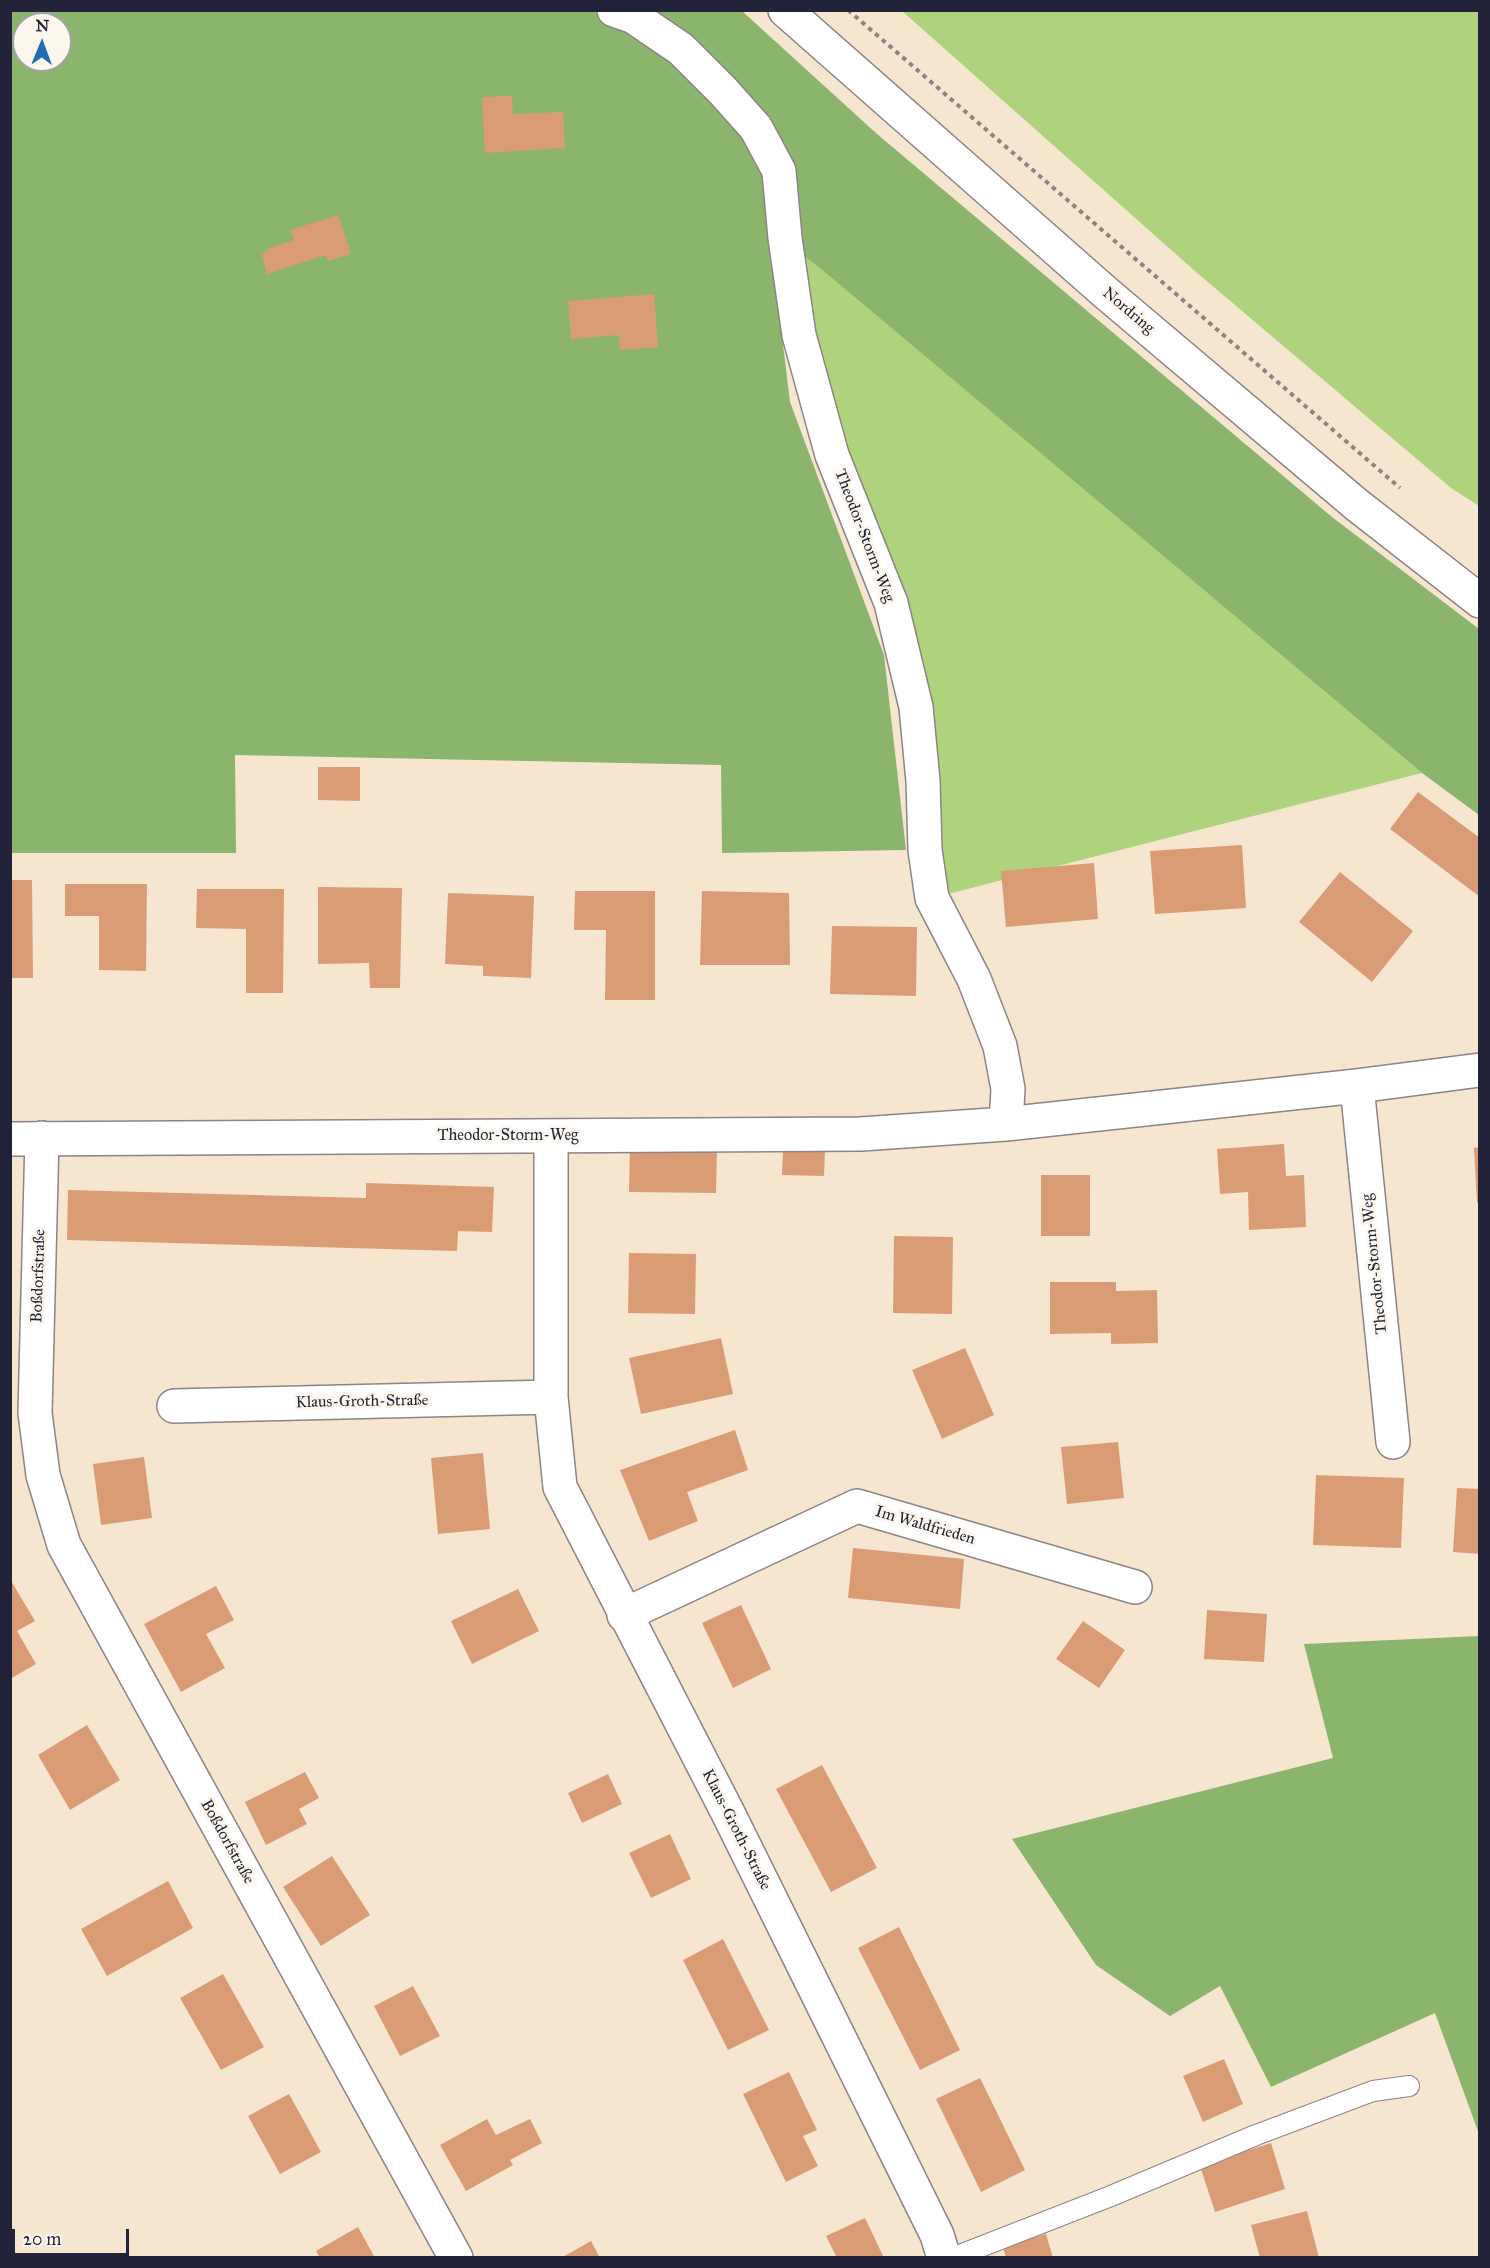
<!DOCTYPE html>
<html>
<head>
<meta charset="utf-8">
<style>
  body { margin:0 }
  #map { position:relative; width:1490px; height:2268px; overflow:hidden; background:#f6e6cf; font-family:"IM FELL Great Primer",serif }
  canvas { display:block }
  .frame { position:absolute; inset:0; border:12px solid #22223b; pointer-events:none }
  .north { position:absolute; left:12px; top:12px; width:60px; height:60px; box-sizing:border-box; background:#fbf7ec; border:2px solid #a4a2a5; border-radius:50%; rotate:1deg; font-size:16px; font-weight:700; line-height:24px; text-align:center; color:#22223b }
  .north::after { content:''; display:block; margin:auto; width:21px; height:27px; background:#1f6fb2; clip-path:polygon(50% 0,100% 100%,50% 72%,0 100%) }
  .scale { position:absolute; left:12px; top:2229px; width:117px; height:27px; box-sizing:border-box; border:3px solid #22223b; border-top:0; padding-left:8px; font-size:18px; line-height:21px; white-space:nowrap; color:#22223b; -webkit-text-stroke:4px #fbf7ec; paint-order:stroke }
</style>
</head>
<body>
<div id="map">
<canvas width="1490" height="2268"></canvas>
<div class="frame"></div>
<div class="north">N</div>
<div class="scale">20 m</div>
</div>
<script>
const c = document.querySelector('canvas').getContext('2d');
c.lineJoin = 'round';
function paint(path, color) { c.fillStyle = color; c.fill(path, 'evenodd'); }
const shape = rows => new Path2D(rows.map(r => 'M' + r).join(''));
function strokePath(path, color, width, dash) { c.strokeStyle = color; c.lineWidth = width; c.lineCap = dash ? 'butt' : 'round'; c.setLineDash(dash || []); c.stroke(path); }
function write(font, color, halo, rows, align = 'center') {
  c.font = font + ' "IM FELL Great Primer",serif'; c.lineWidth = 6; c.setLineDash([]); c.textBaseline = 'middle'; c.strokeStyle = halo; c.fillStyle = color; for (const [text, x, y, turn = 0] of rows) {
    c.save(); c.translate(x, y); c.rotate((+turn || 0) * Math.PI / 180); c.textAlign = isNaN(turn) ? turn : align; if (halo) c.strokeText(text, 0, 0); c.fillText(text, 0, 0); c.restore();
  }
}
paint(shape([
  [902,11,1479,11,1479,506,1451,488,1196,272],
  [785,238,1422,773,932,898,923,781]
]), '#afd37c');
paint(shape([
  [10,11,742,11,877,134,1332,517,1479,629,1479,815,1422,773,820,268,769,229,790,402,884,655,906,850,722,853,721,765,235,755,236,853,11,853],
  [24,24,60,24,60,60,24,60],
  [1479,1636,1479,2134,1435,2013,1271,2087,1220,1986,1170,2016,1096,1965,1012,1839,1333,1758,1304,1644]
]), '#8bb56c');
paint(shape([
  [512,96,513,114,563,112,565,148,485,153,482,97],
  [338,215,351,254,328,261,326,255,267,274,262,255,269,248,294,240,290,230],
  [654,294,658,347,620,350,619,335,571,339,568,301],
  [318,767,360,767,360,801,318,800],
  [1418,792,1480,838,1480,897,1390,829],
  [1242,845,1246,908,1155,914,1150,851],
  [1094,863,1098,919,1006,927,1001,871],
  [1340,872,1413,931,1372,982,1299,922],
  [10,880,32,880,33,978,10,978],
  [65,884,147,884,146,971,99,970,99,916,65,916],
  [318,887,402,888,400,988,370,988,369,963,318,964],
  [197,889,284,889,283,993,246,993,246,929,196,928],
  [575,891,655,891,655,1000,605,1000,606,930,574,930],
  [702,891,789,893,790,965,700,965],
  [448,893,534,896,531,978,483,976,483,966,445,964],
  [832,926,917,927,916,996,830,994],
  [1284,1144,1286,1176,1304,1175,1306,1227,1249,1230,1248,1192,1220,1194,1217,1149],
  [630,1145,717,1146,716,1193,629,1192],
  [1480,1147,1480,1203,1477,1203,1474,1148],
  [783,1150,825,1151,824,1176,782,1175],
  [1041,1175,1090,1175,1090,1236,1041,1236],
  [366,1183,494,1187,492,1232,458,1231,457,1251,67,1240,68,1190,366,1198],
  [894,1236,953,1237,952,1314,893,1313],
  [629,1253,696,1254,695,1314,628,1313],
  [1050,1282,1116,1282,1116,1291,1157,1290,1158,1343,1111,1344,1111,1333,1050,1334],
  [721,1338,733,1394,641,1414,629,1358],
  [965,1348,994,1415,942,1439,912,1370],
  [735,1430,748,1470,687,1492,698,1521,649,1541,620,1470],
  [1118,1442,1124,1498,1067,1504,1061,1447],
  [483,1453,490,1529,438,1534,431,1458],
  [144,1457,152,1518,101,1525,93,1464],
  [1316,1475,1404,1478,1401,1548,1313,1545],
  [1457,1488,1480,1489,1480,1554,1453,1552],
  [853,1548,964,1559,960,1609,848,1598],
  [10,1579,35,1621,17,1631,36,1664,10,1679],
  [216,1586,234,1620,206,1634,225,1668,181,1692,144,1624],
  [518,1589,539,1631,472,1664,451,1621],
  [741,1605,771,1669,733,1688,702,1623],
  [1207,1610,1267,1614,1264,1662,1204,1659],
  [1083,1621,1125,1650,1099,1688,1056,1659],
  [87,1725,120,1780,70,1810,38,1755],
  [822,1765,877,1868,831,1892,776,1789],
  [305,1772,319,1798,299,1809,307,1824,266,1845,245,1802],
  [608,1774,622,1804,582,1823,568,1793],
  [670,1834,691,1879,651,1898,629,1853],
  [332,1856,370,1915,321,1946,283,1887],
  [168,1881,193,1928,107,1976,81,1929],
  [899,1927,960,2050,920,2070,858,1948],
  [723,1939,769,2030,728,2050,683,1960],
  [223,1974,264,2047,221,2070,180,1998],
  [413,1986,440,2036,400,2056,374,2006],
  [1224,2059,1243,2104,1203,2122,1183,2076],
  [789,2072,817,2130,803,2136,818,2166,786,2182,743,2094],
  [980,2078,1025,2170,981,2192,936,2099],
  [289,2094,321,2152,280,2174,248,2116],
  [487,2119,496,2135,530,2119,542,2143,510,2160,513,2165,466,2191,440,2145],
  [1271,2143,1285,2189,1215,2212,1200,2166],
  [1307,2211,1319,2258,1260,2258,1251,2225],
  [865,2218,884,2258,837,2258,826,2236],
  [358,2227,375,2258,320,2258,316,2251],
  [1046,2234,1053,2258,1006,2258,1003,2247],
  [591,2241,600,2258,561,2258]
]), '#da9c75');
const service = shape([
  [952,2258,1111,2196,1256,2135,1373,2091,1409,2086]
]);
const minor = shape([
  [614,10,634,17,681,49,723,91,756,128,779,171,785,238,799,335,832,455,891,603,916,707,923,781,925,850,932,898,974,979,1000,1046,1008,1089,1006,1124],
  [1357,1086,1393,1442],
  [551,1136,551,1397,560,1487,728,1813,937,2235,944,2258],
  [42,1138,35,1413,43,1475,64,1545,456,2258],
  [10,1139,861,1134,1006,1124,1357,1086,1480,1070],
  [174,1406,551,1397],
  [624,1615,857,1506,1135,1587]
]);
const tertiary = shape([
  [785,10,1106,293,1357,505,1480,601]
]);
strokePath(service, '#8c8485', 22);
strokePath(minor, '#8c8485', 36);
strokePath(tertiary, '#8c8485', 36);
strokePath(shape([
  [848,10,1400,488]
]), '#8c8485', 4, [4.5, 4.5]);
strokePath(service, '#fff', 20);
strokePath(minor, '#fff', 33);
strokePath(tertiary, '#fff', 33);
write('16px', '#22223b', '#fbf7ec', [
  ["Nordring",1128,311,40],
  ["Theodor-Storm-Weg",864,536,69],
  ["Theodor-Storm-Weg",508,1136],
  ["Theodor-Storm-Weg",1375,1264,-96],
  ["Boßdorfstraße",39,1276,-88],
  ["Klaus-Groth-Straße",362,1402,-1],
  ["Im Waldfrieden",925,1526,16],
  ["Klaus-Groth-Straße",736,1830,63],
  ["Boßdorfstraße",227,1842,61]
]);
</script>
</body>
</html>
